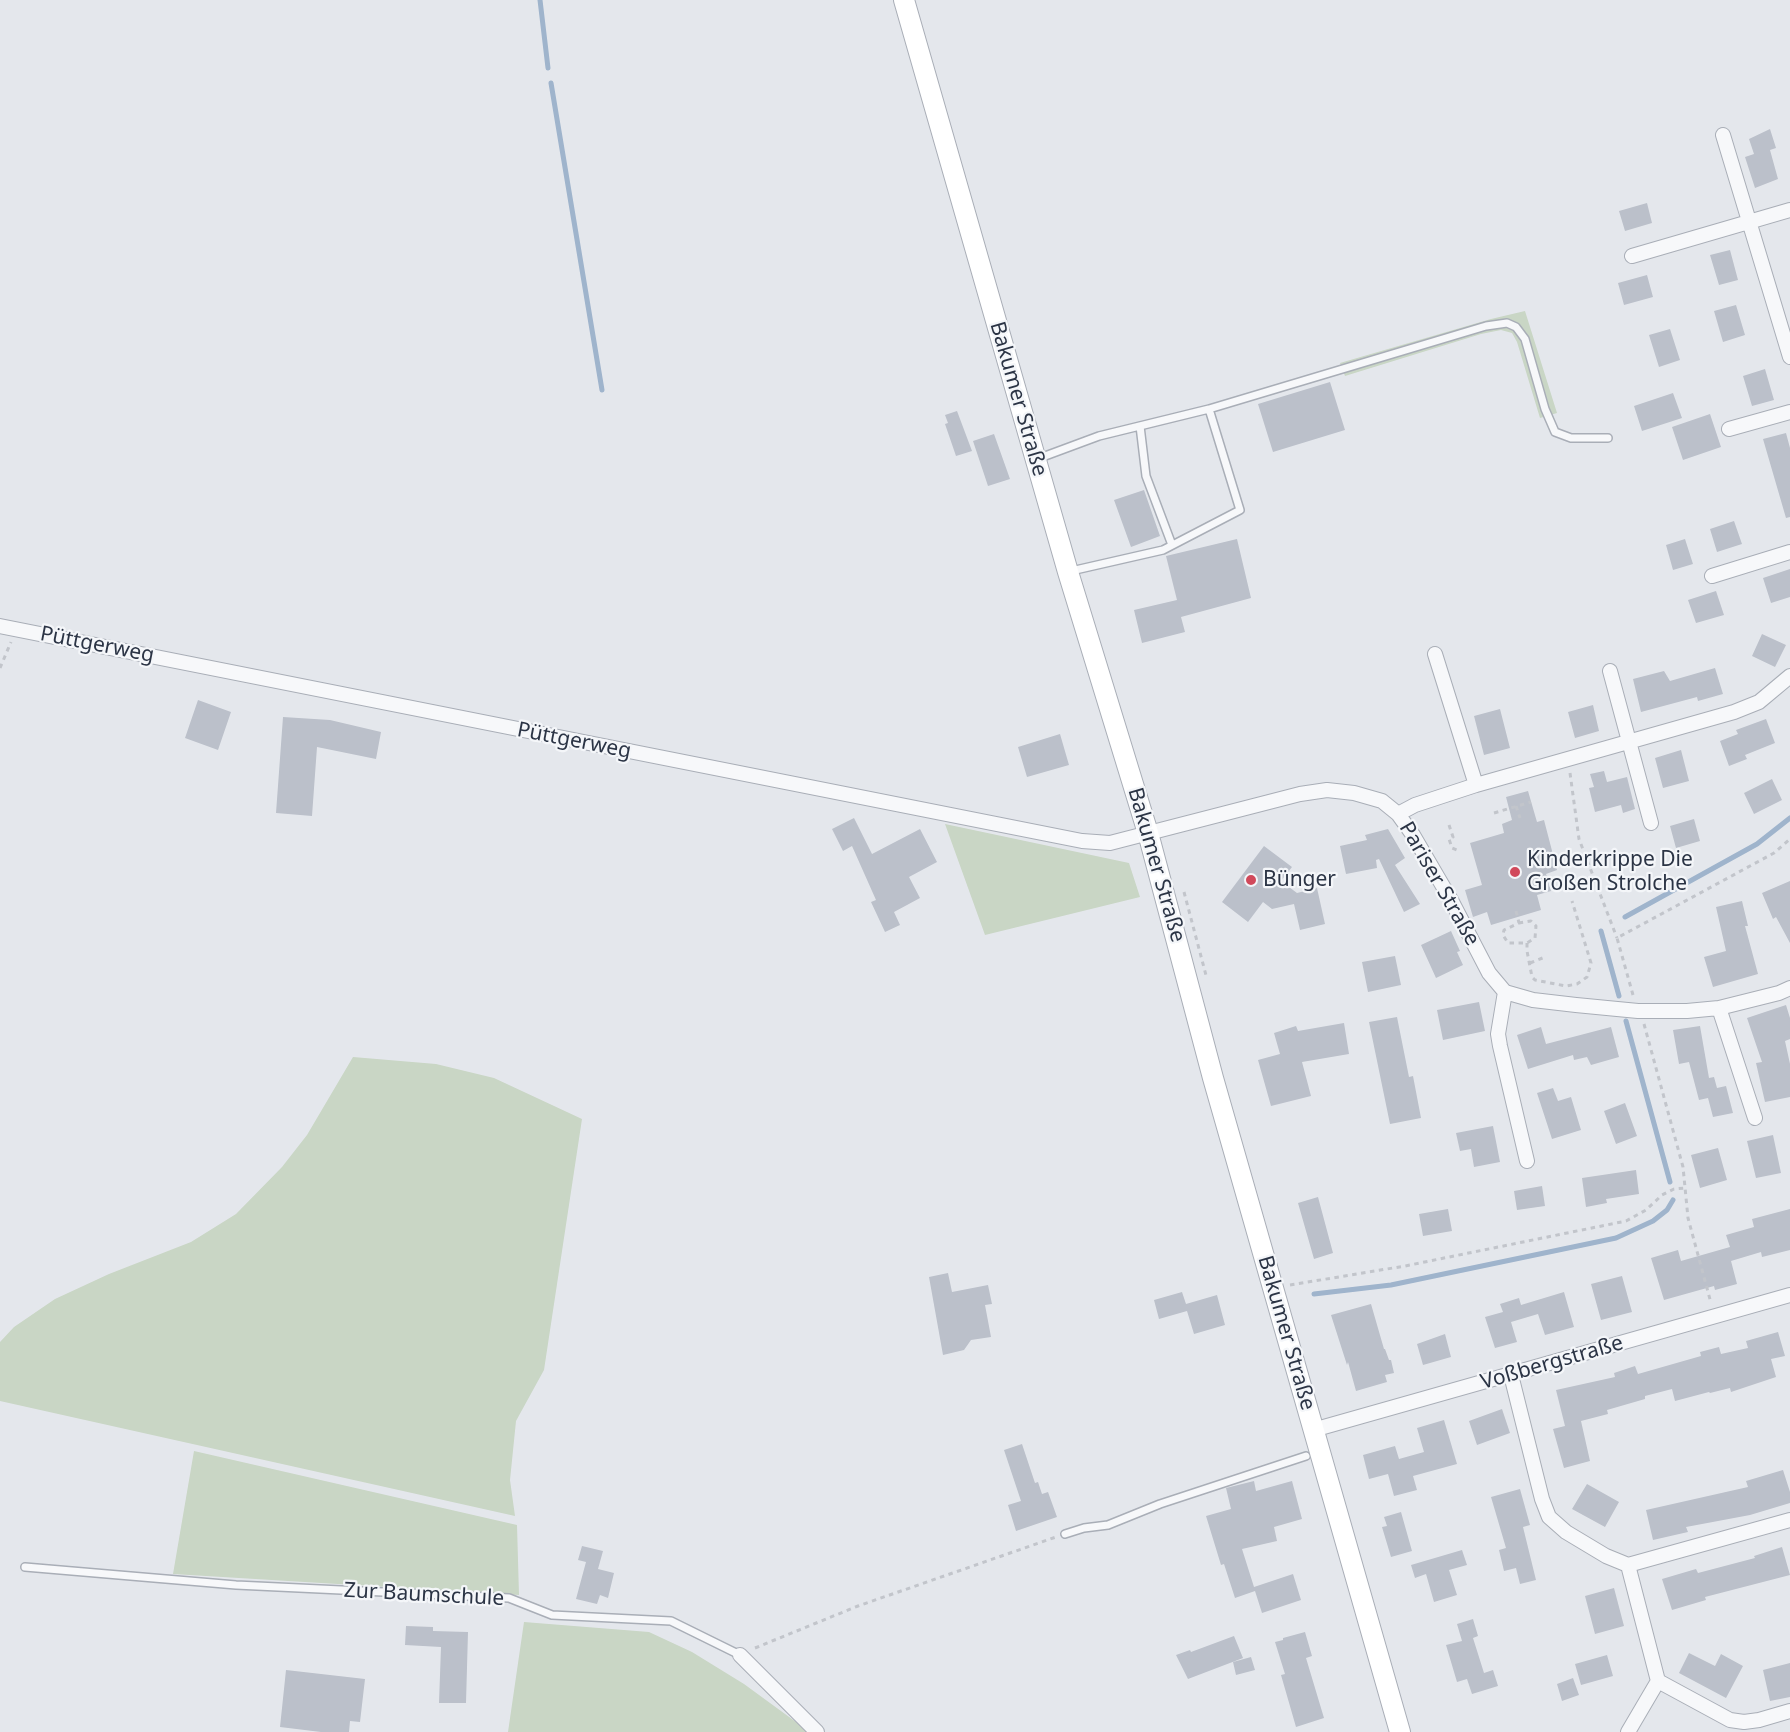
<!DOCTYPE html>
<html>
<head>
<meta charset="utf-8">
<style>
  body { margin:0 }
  canvas { display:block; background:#e4e7ec }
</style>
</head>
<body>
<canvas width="1790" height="1732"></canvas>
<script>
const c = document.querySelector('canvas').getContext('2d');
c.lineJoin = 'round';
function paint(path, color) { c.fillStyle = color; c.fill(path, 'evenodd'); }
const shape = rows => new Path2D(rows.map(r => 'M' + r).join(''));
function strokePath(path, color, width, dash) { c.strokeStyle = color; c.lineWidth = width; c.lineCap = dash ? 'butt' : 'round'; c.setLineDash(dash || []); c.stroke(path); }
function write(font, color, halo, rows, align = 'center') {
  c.font = font + ' "Noto Sans",sans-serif'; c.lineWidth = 4.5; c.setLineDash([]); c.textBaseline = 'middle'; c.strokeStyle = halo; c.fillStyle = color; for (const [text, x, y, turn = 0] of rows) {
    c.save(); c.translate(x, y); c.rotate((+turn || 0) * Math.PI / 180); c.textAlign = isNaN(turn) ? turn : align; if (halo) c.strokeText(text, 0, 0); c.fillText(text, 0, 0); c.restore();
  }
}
paint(shape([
  [1525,311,1557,413,1540,418,1517,342,1512,333,1501,330,1481,334,1345,376,1340,363,1491,319],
  [945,824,1129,863,1140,897,985,935],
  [353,1057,436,1064,494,1078,582,1119,544,1370,516,1421,510,1480,515,1516,0,1401,0,1342,14,1327,55,1299,109,1274,191,1242,236,1214,282,1167,307,1135],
  [194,1451,517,1525,519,1595,173,1574],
  [524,1622,649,1632,692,1652,744,1684,796,1722,807,1732,508,1732]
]), '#c9d6c5');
strokePath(shape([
  [540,0,548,68],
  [551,83,602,390],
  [1625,917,1757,844,1790,818],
  [1601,931,1619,996],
  [1626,1021,1670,1182],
  [1314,1294,1391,1285,1616,1238,1653,1221,1667,1210,1673,1200]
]), '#9fb4cc', 5);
paint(shape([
  [1770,129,1776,148,1770,150,1778,179,1755,188,1745,157,1754,154,1749,139],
  [1647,203,1652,223,1625,231,1619,211],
  [1730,250,1738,280,1719,285,1710,255],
  [1647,275,1653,297,1624,305,1618,283],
  [1736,305,1745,335,1723,342,1714,311],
  [1670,329,1680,360,1659,367,1649,335],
  [1765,369,1774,400,1752,406,1743,376],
  [1330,382,1345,430,1273,452,1258,404],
  [1673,393,1682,418,1642,431,1634,406],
  [957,411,972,451,956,456,945,424,948,423,945,415],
  [1710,414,1721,447,1683,460,1672,427],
  [1786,433,1790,448,1790,517,1786,518,1763,439],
  [994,434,1010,479,988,486,973,441],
  [1144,490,1160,536,1131,547,1114,500],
  [1734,521,1742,544,1717,552,1710,529],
  [1237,539,1251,598,1181,617,1185,632,1142,643,1134,610,1177,600,1166,556],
  [1685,539,1693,564,1673,570,1666,545],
  [1790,569,1790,597,1771,603,1763,578],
  [1716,591,1724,615,1696,623,1688,600],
  [1762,634,1786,645,1775,667,1752,656],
  [1715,668,1723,694,1698,701,1697,697,1641,712,1633,679,1664,671,1670,681],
  [198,700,231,712,218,750,185,738],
  [1593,705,1599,731,1575,738,1568,712],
  [1500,709,1510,748,1484,755,1474,716],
  [283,717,330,720,381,732,376,759,317,747,312,816,276,813],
  [1766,719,1775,743,1745,755,1747,759,1729,766,1720,741,1738,734,1736,730],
  [1060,734,1069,765,1027,777,1018,747],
  [1681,750,1689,781,1663,788,1655,758],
  [1604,771,1607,782,1627,777,1635,809,1623,813,1621,805,1595,812,1589,788,1594,787,1590,774],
  [1772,779,1782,800,1754,814,1744,793],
  [1528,791,1537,822,1544,820,1557,870,1546,874,1551,891,1537,895,1541,910,1491,925,1487,912,1473,917,1465,890,1482,885,1470,843,1504,833,1502,824,1512,820,1506,797],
  [854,818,872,854,920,829,937,862,909,877,920,898,894,912,900,925,885,932,871,902,876,900,852,846,843,851,832,829],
  [1694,819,1700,841,1676,848,1670,826],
  [1388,829,1405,858,1395,865,1420,904,1404,912,1379,859,1376,860,1377,868,1346,874,1340,846,1367,840,1365,835],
  [1264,846,1292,867,1281,881,1297,893,1317,888,1325,924,1300,930,1294,904,1272,909,1263,902,1248,922,1222,902],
  [1790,881,1790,943,1776,917,1773,919,1762,893],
  [1742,901,1748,926,1745,926,1758,974,1713,987,1704,957,1726,951,1716,907],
  [1451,931,1460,951,1457,952,1463,965,1436,978,1421,945],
  [1395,956,1401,985,1368,992,1362,962],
  [1479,1002,1485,1031,1443,1040,1437,1010],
  [1786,1005,1790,1018,1790,1039,1785,1041,1790,1064,1790,1097,1765,1102,1756,1063,1762,1062,1747,1018],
  [1397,1017,1409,1077,1413,1076,1421,1118,1390,1124,1369,1022],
  [1344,1023,1349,1054,1302,1062,1311,1096,1271,1106,1258,1060,1280,1054,1274,1033,1296,1026,1298,1031],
  [1700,1026,1709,1078,1714,1077,1717,1088,1726,1086,1733,1113,1713,1117,1708,1098,1699,1100,1689,1062,1679,1064,1673,1030],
  [1541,1027,1546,1044,1611,1027,1619,1057,1591,1065,1587,1057,1574,1060,1573,1055,1528,1069,1517,1035],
  [1553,1088,1558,1101,1571,1097,1581,1130,1552,1139,1537,1093],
  [1625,1103,1637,1136,1616,1144,1604,1111],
  [1493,1126,1500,1162,1474,1167,1471,1149,1460,1151,1456,1133],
  [1773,1135,1781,1173,1756,1178,1747,1141],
  [1718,1148,1727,1180,1700,1188,1691,1155],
  [1636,1170,1639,1194,1606,1199,1607,1203,1586,1207,1582,1178],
  [1542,1186,1545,1206,1517,1210,1514,1191],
  [1318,1197,1333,1253,1314,1259,1298,1203],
  [1448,1209,1452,1231,1423,1236,1419,1214],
  [1790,1209,1790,1250,1762,1257,1761,1252,1731,1261,1737,1284,1715,1290,1714,1286,1664,1300,1651,1258,1678,1250,1681,1261,1730,1247,1726,1235,1754,1227,1752,1219],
  [948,1273,952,1292,988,1285,992,1304,985,1305,991,1337,971,1340,964,1350,943,1355,929,1277],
  [1622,1276,1632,1312,1601,1320,1591,1284],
  [1182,1292,1186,1304,1217,1295,1225,1325,1194,1334,1187,1311,1159,1319,1154,1300],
  [1564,1292,1574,1327,1545,1335,1538,1314,1511,1322,1517,1342,1495,1348,1485,1317,1503,1312,1500,1304,1519,1298,1521,1305],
  [1371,1304,1384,1349,1385,1349,1389,1360,1391,1360,1394,1373,1385,1375,1387,1382,1356,1391,1348,1362,1347,1365,1331,1315],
  [1778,1332,1785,1356,1771,1359,1776,1377,1731,1392,1730,1388,1710,1393,1709,1392,1675,1401,1672,1389,1645,1396,1645,1399,1607,1410,1608,1414,1581,1421,1590,1461,1564,1468,1553,1429,1565,1426,1556,1390,1615,1377,1614,1373,1635,1366,1638,1374,1701,1356,1700,1352,1719,1347,1721,1354,1748,1348,1746,1341],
  [1445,1334,1451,1357,1423,1365,1417,1344],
  [1502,1409,1510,1433,1477,1445,1469,1421],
  [1444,1420,1457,1464,1413,1476,1417,1490,1394,1496,1388,1474,1369,1479,1363,1455,1395,1446,1399,1459,1424,1452,1417,1428],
  [1022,1444,1035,1483,1038,1482,1042,1494,1048,1492,1057,1517,1016,1531,1008,1505,1021,1501,1004,1450],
  [1783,1470,1790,1492,1790,1503,1750,1515,1686,1527,1688,1532,1653,1540,1646,1510,1748,1487,1746,1481],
  [1254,1481,1256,1491,1292,1481,1302,1519,1274,1527,1277,1541,1242,1549,1254,1587,1293,1574,1301,1600,1262,1613,1255,1591,1235,1598,1224,1564,1221,1565,1206,1516,1231,1509,1226,1488],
  [1587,1484,1619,1502,1605,1527,1572,1509],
  [1520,1489,1530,1525,1523,1527,1536,1580,1520,1584,1516,1568,1504,1571,1499,1550,1506,1548,1491,1497],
  [1401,1512,1412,1551,1391,1557,1382,1527,1387,1526,1384,1517],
  [582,1546,603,1551,598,1569,614,1573,608,1598,600,1595,597,1604,576,1599,586,1562,578,1560],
  [1782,1547,1790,1575,1705,1597,1706,1600,1672,1610,1662,1579,1696,1569,1698,1573,1755,1558,1754,1556],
  [1462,1550,1467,1565,1449,1570,1457,1595,1434,1602,1426,1574,1415,1578,1411,1565],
  [1614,1588,1624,1626,1595,1634,1585,1596],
  [1473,1619,1478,1636,1473,1638,1484,1673,1493,1670,1498,1686,1472,1694,1467,1679,1457,1682,1446,1645,1462,1641,1457,1624],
  [406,1626,433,1627,433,1631,468,1632,466,1703,439,1703,441,1647,405,1645],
  [1305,1632,1312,1656,1306,1658,1324,1718,1296,1727,1281,1675,1285,1674,1275,1642,1283,1640,1283,1638],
  [1234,1636,1243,1658,1188,1679,1176,1655,1190,1650,1191,1652],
  [1689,1653,1715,1666,1721,1654,1743,1666,1726,1698,1679,1673],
  [1607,1655,1613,1676,1581,1685,1575,1664],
  [1251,1657,1255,1670,1236,1675,1233,1662],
  [1790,1663,1790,1697,1770,1701,1763,1670],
  [286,1670,365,1679,360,1722,350,1721,349,1732,321,1732,280,1727],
  [1573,1678,1579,1695,1562,1701,1557,1684]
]), '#bbc0ca');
const lane = shape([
  [1140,426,1146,476,1172,545],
  [1037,459,1099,436,1209,409,1486,326,1507,323,1516,327,1525,339,1545,409,1555,432,1571,438,1608,438],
  [1071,571,1163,550,1240,510,1209,409],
  [1065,1534,1084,1528,1108,1525,1160,1504,1306,1456],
  [25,1567,236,1585,509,1598,552,1615,671,1621,740,1655]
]);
const street = shape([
  [1723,135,1790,357],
  [1632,256,1790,210],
  [1729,429,1790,412],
  [1712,576,1790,552],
  [0,626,1082,841,1110,843,1300,794,1327,790,1354,793,1382,801,1398,814,1413,835,1451,900,1489,973,1505,992,1533,1000,1576,1005,1638,1011,1687,1011,1719,1008,1779,993,1790,988],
  [1435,654,1476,785],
  [1610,671,1651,823],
  [1398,814,1415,805,1476,785,1734,712,1759,702,1790,676],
  [1505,992,1498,1034,1500,1046,1527,1161],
  [1719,1008,1755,1118],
  [1511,1375,1542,1499,1549,1517,1566,1532,1606,1556,1628,1565],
  [1313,1430,1790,1295],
  [1790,1520,1628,1565,1658,1681,1730,1720,1744,1722,1759,1720,1790,1711],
  [740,1655,817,1732],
  [1628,1732,1658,1681]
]);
const secondary = shape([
  [904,0,1068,572,1148,833,1213,1078,1400,1732]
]);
strokePath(lane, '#a9aeb7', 10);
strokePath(street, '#a9aeb7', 16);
strokePath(secondary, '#a9aeb7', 22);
strokePath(shape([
  [0,668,11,642],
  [1570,773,1579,839,1617,938],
  [1516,806,1520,818],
  [1494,813,1531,802],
  [1449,825,1453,837,1449,839,1452,848,1457,850],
  [1184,892,1207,979],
  [1516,911,1519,923,1504,930,1503,935,1508,943,1527,943,1535,938,1536,926,1531,921,1519,923],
  [1527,943,1527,951,1532,977,1535,980,1566,986,1577,984,1587,977,1591,963,1572,901],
  [1530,963,1545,957],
  [1633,995,1617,938,1774,853,1790,839],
  [1644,1024,1683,1167,1688,1218,1711,1303],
  [1290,1285,1405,1266,1626,1221,1646,1210,1662,1195,1674,1189,1685,1188],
  [755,1648,858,1606,1056,1537]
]), '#c2c5cb', 3, [4.5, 4.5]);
strokePath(lane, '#f7f8fa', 7);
strokePath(street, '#f7f8fa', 14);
strokePath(secondary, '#fff', 20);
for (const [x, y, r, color] of [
  [1515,872,6,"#d1495b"],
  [1251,880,6,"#d1495b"]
]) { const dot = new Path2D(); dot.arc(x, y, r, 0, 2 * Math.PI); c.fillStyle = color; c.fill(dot); strokePath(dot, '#f4f6f9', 2); }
write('21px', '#2b3445', '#f4f6f9', [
  ["Bakumer Straße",1018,399,74],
  ["Püttgerweg",97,645,11],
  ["Püttgerweg",574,741,11],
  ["Bakumer Straße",1156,865,74],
  ["Pariser Straße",1439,884,60],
  ["Bakumer Straße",1286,1333,74],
  ["Voßbergstraße",1552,1363,-16],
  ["Zur Baumschule",424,1595,3]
]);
write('21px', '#2b3445', '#f4f6f9', [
  ["Kinderkrippe Die",1527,860],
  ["Großen Strolche",1527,884],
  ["Bünger",1263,880]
], 'left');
</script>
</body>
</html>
